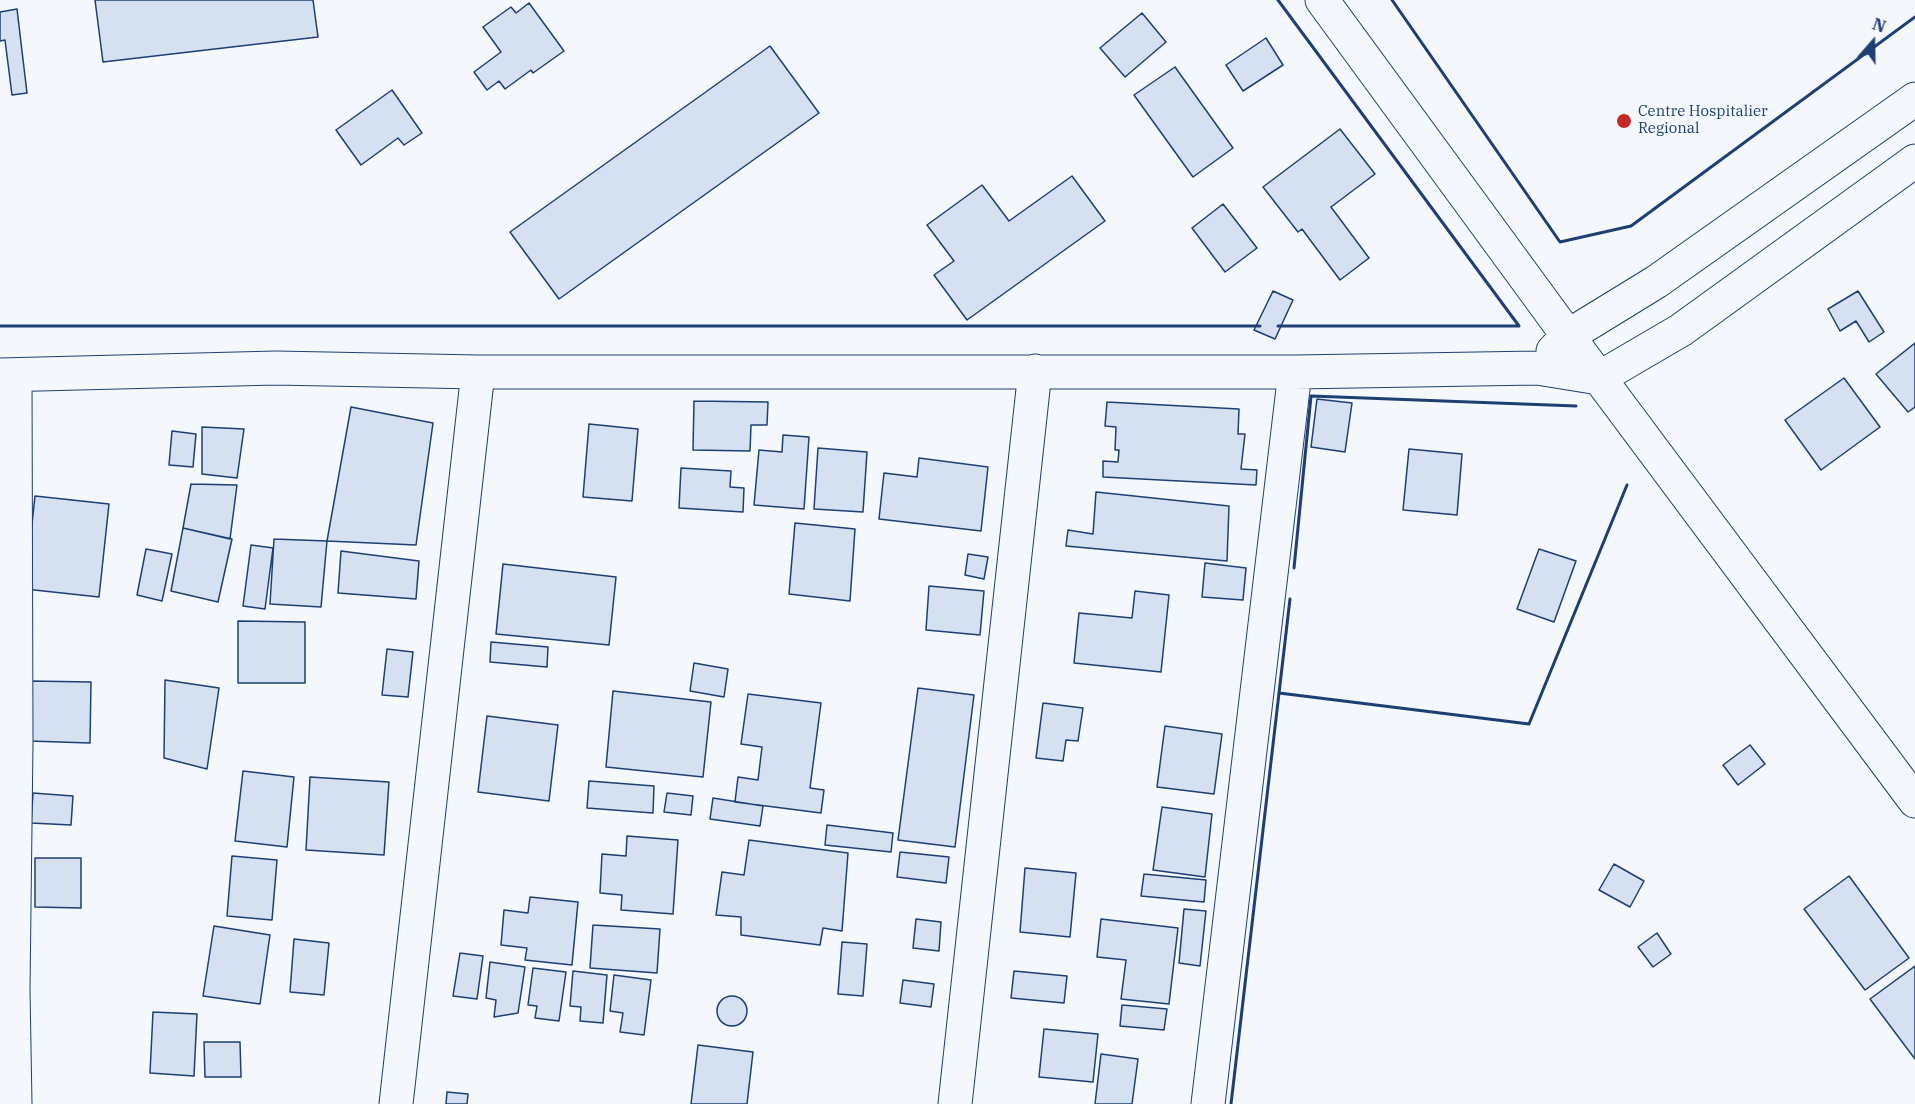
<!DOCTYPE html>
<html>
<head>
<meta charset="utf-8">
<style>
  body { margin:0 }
  #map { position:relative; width:1915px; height:1104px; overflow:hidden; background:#f4f7fb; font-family:"IBM Plex Serif",serif }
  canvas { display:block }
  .north { position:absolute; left:1843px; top:12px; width:60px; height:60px; -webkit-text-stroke:4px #f4f7fb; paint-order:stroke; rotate:20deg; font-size:16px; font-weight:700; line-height:24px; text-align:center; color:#1d3f73 }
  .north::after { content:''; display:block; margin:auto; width:21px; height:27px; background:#1d3f73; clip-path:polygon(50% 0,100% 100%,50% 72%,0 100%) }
</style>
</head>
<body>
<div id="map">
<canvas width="1915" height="1104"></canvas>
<div class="north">N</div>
</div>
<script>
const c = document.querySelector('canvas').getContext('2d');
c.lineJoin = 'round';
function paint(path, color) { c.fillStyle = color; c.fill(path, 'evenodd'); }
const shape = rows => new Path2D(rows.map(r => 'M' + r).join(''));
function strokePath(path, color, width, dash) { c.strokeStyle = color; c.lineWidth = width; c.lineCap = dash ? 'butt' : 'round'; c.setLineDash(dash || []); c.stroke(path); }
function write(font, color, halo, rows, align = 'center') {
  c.font = font + ' "IBM Plex Serif",serif'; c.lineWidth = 4.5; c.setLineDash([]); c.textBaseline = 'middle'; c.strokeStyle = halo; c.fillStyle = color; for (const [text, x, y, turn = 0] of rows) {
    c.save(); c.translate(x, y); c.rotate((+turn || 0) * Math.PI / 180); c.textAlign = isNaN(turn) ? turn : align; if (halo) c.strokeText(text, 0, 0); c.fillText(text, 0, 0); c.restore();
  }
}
const building = shape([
  [95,0,313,0,318,37,103,62,95,0],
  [529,3,564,51,533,73,531,70,505,89,499,81,487,90,474,72,501,52,483,27,511,7,516,13,529,3],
  [17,9,27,93,12,95,5,40,0,41,0,12,17,9],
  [1142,13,1166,42,1125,77,1100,48,1142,13],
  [1266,38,1283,65,1243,91,1226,65,1266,38],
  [770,46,819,113,559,299,510,232,770,46],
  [1175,67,1233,148,1193,177,1134,95,1175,67],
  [392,90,422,133,404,145,398,138,361,165,336,130,392,90],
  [1340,129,1375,174,1331,207,1369,258,1340,280,1302,229,1298,232,1263,187,1340,129],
  [1072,176,1105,221,967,320,934,275,954,261,927,225,982,185,1009,221,1072,176],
  [1223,204,1257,248,1225,272,1192,228,1223,204],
  [1273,291,1293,300,1275,339,1254,330,1273,291],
  [1858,291,1884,332,1869,342,1856,321,1840,331,1828,309,1858,291],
  [1915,343,1915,407,1908,412,1876,374,1915,343],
  [1844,378,1880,427,1821,470,1785,420,1844,378],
  [1317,399,1352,403,1345,452,1311,447,1317,399],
  [694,401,768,402,767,425,751,425,750,451,693,450,694,401],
  [1107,402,1239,409,1238,434,1245,434,1241,469,1257,470,1256,485,1103,477,1103,461,1118,462,1119,450,1115,450,1116,427,1105,426,1107,402],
  [351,407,433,423,416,545,327,541,351,407],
  [589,424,638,429,632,501,583,497,589,424],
  [202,427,244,429,237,478,202,474,202,427],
  [172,431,196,434,193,467,169,465,172,431],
  [783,435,809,437,804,509,754,505,759,450,782,452,783,435],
  [818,448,867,452,863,512,814,509,818,448],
  [1409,449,1462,454,1457,515,1403,510,1409,449],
  [919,458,988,467,981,531,879,519,884,473,917,477,919,458],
  [681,468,731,471,730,487,744,488,743,512,679,508,681,468],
  [191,484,237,485,230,539,183,528,191,484],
  [1096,492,1229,506,1227,561,1066,546,1068,530,1093,534,1096,492],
  [35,496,109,504,99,597,25,589,35,496],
  [795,523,855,529,850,601,789,594,795,523],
  [183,528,232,539,218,602,171,591,183,528],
  [274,539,327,541,321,607,270,604,274,539],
  [251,545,273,548,265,609,243,606,251,545],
  [146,549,172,554,162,601,137,595,146,549],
  [1539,549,1576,561,1554,622,1517,609,1539,549],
  [341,551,419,561,416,599,338,593,341,551],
  [968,554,988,557,984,579,965,575,968,554],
  [1205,563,1246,568,1243,600,1202,597,1205,563],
  [503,564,616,577,609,645,496,634,503,564],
  [929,586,984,591,980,635,926,630,929,586],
  [1135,591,1169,595,1161,672,1074,663,1079,613,1132,618,1135,591],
  [238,621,305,622,305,683,238,683,238,621],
  [491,642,548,647,547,667,490,662,491,642],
  [387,649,413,652,408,697,382,695,387,649],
  [694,663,728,669,724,697,690,691,694,663],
  [165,680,219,688,207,769,164,758,165,680],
  [30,681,91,682,90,743,29,741,30,681],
  [918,688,974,695,955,847,898,840,918,688],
  [613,691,711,702,703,777,606,767,613,691],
  [748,694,821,703,810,788,824,790,821,813,735,802,738,777,758,780,762,747,741,744,748,694],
  [1043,703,1083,708,1078,741,1066,740,1063,761,1036,758,1043,703],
  [487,716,558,725,549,801,478,792,487,716],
  [1165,726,1222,734,1214,794,1157,787,1165,726],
  [1750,745,1765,764,1738,785,1723,765,1750,745],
  [243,771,294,777,287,847,235,841,243,771],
  [310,777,389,782,384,855,306,850,310,777],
  [589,781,654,786,653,813,587,808,589,781],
  [33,793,73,796,71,825,31,823,33,793],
  [667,793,693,796,691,815,664,812,667,793],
  [713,798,763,806,760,826,710,819,713,798],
  [1162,807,1212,814,1205,877,1153,870,1162,807],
  [827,825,893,833,891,852,825,845,827,825],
  [627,836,678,840,673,914,621,910,622,895,600,893,602,854,626,856,627,836],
  [749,840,848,853,842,931,823,928,820,945,741,935,741,917,716,915,722,872,744,875,749,840],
  [900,852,949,857,946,883,897,877,900,852],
  [232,856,277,860,272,920,227,916,232,856],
  [35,858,81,858,81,908,35,907,35,858],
  [1614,864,1644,881,1630,907,1599,890,1614,864],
  [1025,868,1076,873,1070,937,1020,932,1025,868],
  [1144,874,1206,880,1204,902,1141,896,1144,874],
  [1849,876,1909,958,1865,990,1804,909,1849,876],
  [530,897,578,902,572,965,525,960,527,948,501,945,504,910,528,913,530,897],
  [1184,909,1206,911,1200,966,1179,963,1184,909],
  [916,919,941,922,939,951,913,948,916,919],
  [1101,919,1178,928,1169,1004,1121,999,1126,960,1097,957,1101,919],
  [593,925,660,929,657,973,590,968,593,925],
  [214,926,270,935,260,1004,203,996,214,926],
  [1657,933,1671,954,1653,967,1638,947,1657,933],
  [294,939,329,943,324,995,290,992,294,939],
  [842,942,867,944,863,996,838,994,842,942],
  [460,953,483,956,477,999,453,996,460,953],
  [490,962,525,967,518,1013,494,1017,496,1000,486,998,490,962],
  [1915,966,1915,1059,1870,999,1915,966],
  [533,968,566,972,559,1021,535,1018,537,1006,528,1005,533,968],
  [573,971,607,975,603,1023,580,1021,581,1007,570,1006,573,971],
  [1014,971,1067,976,1064,1003,1011,998,1014,971],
  [614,975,651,980,644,1035,620,1032,623,1013,610,1011,614,975],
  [903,980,934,984,931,1007,900,1003,903,980],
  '717 1011a15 15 0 1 1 30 0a15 15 0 1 1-30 0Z',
  [1122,1005,1167,1009,1164,1030,1120,1026,1122,1005],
  [153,1012,197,1014,194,1076,150,1073,153,1012],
  [1044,1029,1098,1034,1093,1082,1039,1077,1044,1029],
  [204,1042,240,1042,241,1077,205,1077,204,1042],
  [698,1045,753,1052,747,1104,691,1104,698,1045],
  [1101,1054,1138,1059,1132,1104,1095,1104,1101,1054],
  [447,1092,468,1094,467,1104,446,1104,447,1092]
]);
paint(building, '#d5e0f0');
strokePath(building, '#1d3f73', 1.5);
const minor = shape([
  [1322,0,1568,336,1915,801],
  [1553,351,1568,336,1656,282,1915,99],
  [0,375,276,368,478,372,1295,372,1537,368,1599,378,1681,330,1915,161],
  [15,375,16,742,13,990,15,1104],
  [396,1104,478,372],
  [955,1104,1035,371],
  [1208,1104,1295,372]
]);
strokePath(minor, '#1d3f73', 35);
strokePath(minor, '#f4f7fb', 33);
strokePath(shape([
  [1392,0,1560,242,1631,226,1915,17],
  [0,326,1260,326],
  [1278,326,1519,326,1278,0],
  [1294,568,1311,396,1576,406],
  [1279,693,1529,724,1627,485],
  [1231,1104,1290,599]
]), '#1d3f73', 3);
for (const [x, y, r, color] of [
  [1624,121,8,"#c62828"]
]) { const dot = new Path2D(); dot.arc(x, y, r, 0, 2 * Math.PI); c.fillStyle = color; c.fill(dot); strokePath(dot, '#f4f7fb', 2); }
write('15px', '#1d3f73', '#f4f7fb', [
  ["Centre Hospitalier",1638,112],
  ["Regional",1638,129]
], 'left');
</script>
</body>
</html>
